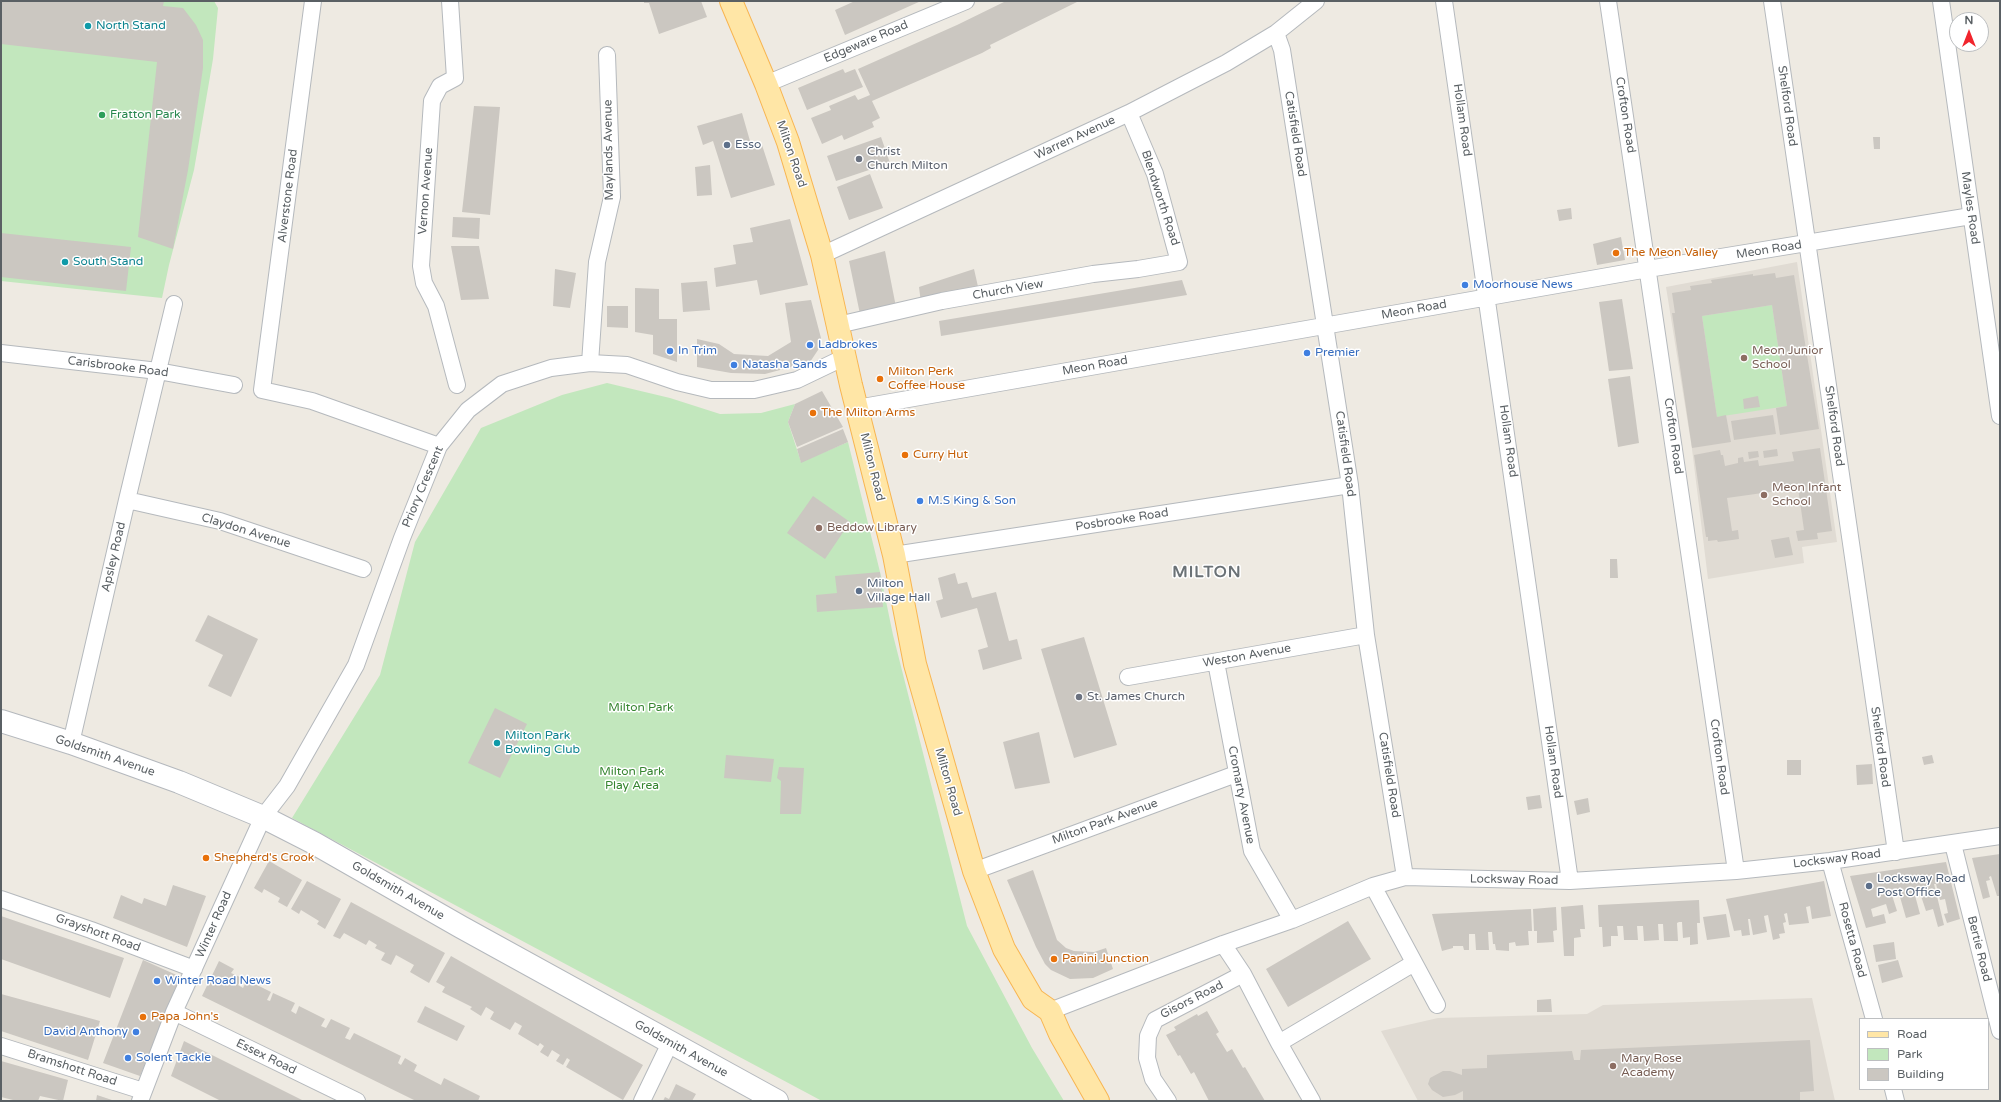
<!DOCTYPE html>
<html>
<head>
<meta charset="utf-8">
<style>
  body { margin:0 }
  #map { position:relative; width:2001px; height:1102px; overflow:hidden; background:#eeeae2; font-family:"Varela Round",sans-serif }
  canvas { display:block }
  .frame { position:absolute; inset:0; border:2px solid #5a6064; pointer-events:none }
  .legend { position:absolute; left:1859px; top:1018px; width:130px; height:72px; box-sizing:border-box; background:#fff; border:1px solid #bdbfc1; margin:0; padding:5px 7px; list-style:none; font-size:12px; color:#5a6064 }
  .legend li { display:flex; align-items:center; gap:8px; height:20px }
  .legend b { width:20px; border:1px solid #bdbfc1 }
  .north { position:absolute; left:1949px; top:12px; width:40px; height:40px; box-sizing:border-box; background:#fff; border:1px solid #bdbfc1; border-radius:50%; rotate:0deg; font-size:11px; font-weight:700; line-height:16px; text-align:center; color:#5a6064 }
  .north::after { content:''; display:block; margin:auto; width:14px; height:18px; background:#f1252d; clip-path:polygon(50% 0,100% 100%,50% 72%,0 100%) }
</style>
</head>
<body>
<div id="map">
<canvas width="2001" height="1102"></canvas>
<div class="frame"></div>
<ul class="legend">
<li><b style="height:5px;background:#ffe6a6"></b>Road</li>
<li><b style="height:11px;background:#c2e7bd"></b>Park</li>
<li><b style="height:11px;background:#cbc7c1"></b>Building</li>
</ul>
<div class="north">N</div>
</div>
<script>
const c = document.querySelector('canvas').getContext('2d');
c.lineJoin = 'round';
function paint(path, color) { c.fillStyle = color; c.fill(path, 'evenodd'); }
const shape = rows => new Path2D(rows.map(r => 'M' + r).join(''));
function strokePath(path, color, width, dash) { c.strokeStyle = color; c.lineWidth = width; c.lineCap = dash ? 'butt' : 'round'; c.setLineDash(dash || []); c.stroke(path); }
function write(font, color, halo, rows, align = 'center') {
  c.font = font + ' "Varela Round",sans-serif'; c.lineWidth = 3; c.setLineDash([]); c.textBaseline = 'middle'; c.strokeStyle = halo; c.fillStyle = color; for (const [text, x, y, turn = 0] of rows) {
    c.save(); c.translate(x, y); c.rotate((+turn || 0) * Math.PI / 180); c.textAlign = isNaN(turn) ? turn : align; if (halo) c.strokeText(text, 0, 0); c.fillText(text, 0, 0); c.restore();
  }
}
paint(shape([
  [1797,262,1837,542,1802,547,1804,563,1708,579,1692,449,1666,287],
  [1812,998,1835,1101,1418,1101,1381,1031,1438,1018,1587,1014,1603,1005]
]), '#e0dbd3');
paint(shape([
  [1,1,214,1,218,8,213,59,194,170,169,265,162,298,1,281],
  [1772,305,1787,406,1717,417,1702,316],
  [607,383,670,398,720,414,761,413,795,404,788,422,801,462,848,442,880,572,893,635,967,926,1032,1048,1064,1101,822,1101,292,818,380,675,415,542,481,428,562,395]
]), '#c2e7bd');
paint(shape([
  [1,1,164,1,163,6,183,8,196,25,203,40,203,68,188,170,173,249,138,237,157,62,1,44],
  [644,1,701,1,707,17,659,34,649,3,644,3],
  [855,1,921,1,845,35,835,10],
  [1006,1,1079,1,990,45,991,48,982,53,872,101,880,118,872,122,874,127,844,140,842,135,822,144,811,118,831,110,829,106,855,95,858,100,870,95,858,69,957,25],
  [843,69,845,73,855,69,863,87,807,110,798,88],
  [474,106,500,107,490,215,462,212],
  [742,113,752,148,762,145,775,185,731,198,713,141,703,145,697,126],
  [881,137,890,163,836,181,827,156],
  [1873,137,1880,137,1880,149,1874,149],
  [710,165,712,195,697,196,695,167],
  [870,174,883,208,849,220,837,187],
  [1571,208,1572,219,1559,221,1557,210],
  [453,217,480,218,479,239,452,237],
  [790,219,808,285,760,295,757,280,716,287,714,268,736,264,733,245,753,242,750,228],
  [1,233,131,247,126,291,1,277],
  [1621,237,1625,260,1597,265,1593,244],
  [451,246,479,246,489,299,461,300],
  [885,251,896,307,860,314,849,261],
  [555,269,576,273,570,308,553,306],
  [974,269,979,291,921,303,919,287],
  [1775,273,1776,278,1794,275,1819,429,1780,435,1776,408,1787,406,1772,305,1702,316,1717,417,1726,415,1731,442,1692,448,1672,313,1675,313,1672,293,1691,290,1690,286,1712,283,1711,280,1753,274,1753,276],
  [1182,280,1187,295,941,336,939,321],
  [707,281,710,310,683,312,681,283],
  [635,288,659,289,659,319,677,319,677,362,653,354,653,335,635,332],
  [1622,299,1633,369,1609,371,1599,302],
  [811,300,821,338,820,347,810,362,765,374,731,373,697,367,697,339,719,344,734,354,768,356,791,342,785,303],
  [607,306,628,306,628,328,607,327],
  [1630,376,1639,443,1618,447,1608,379],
  [822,391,843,427,797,447,788,422,795,404],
  [1758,396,1760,407,1744,409,1743,399],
  [1773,415,1776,434,1734,440,1731,421],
  [843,429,848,442,801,463,797,449],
  [1820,448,1832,531,1817,533,1818,539,1798,541,1796,531,1804,530,1798,488,1727,498,1732,531,1738,530,1739,539,1718,542,1717,540,1708,541,1708,537,1706,537,1694,455,1720,450,1721,455,1723,455,1725,466,1738,463,1738,458,1743,457,1744,462,1758,460,1759,466,1794,461,1792,452],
  [1777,449,1778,456,1764,458,1763,451],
  [1758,451,1759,457,1749,459,1748,452],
  [813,496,850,522,825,559,787,533],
  [1789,537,1793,555,1775,558,1771,540],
  [1610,559,1617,559,1618,578,1610,578],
  [880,572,883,607,817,612,816,595,837,593,835,576],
  [955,573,958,584,967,582,972,598,996,592,1009,641,1017,639,1022,659,983,670,978,650,988,647,977,608,941,618,936,601,943,599,938,578],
  [208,615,258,639,231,697,208,686,223,655,195,641],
  [1084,637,1117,745,1074,758,1041,649],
  [495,708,527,724,500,778,468,763],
  [1039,732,1050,783,1015,789,1003,742],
  [726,755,774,759,771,782,724,778],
  [1932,755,1934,763,1924,765,1922,757],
  [1787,760,1801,760,1801,775,1787,775],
  [1872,764,1873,784,1857,785,1856,765],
  [779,767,804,768,801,814,780,814,781,781,777,778],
  [1540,795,1542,808,1528,810,1526,797],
  [1588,798,1590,812,1577,815,1574,801],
  [2000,854,2000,896,1997,896,1991,876,1989,877,1990,880,1986,881,1990,897,1983,899,1972,858],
  [269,861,302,880,287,907,278,902,280,898,264,889,262,893,254,888],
  [1946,862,1960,919,1947,923,1944,914,1948,913,1945,899,1940,900,1936,884,1934,884,1944,925,1938,927,1933,909,1926,911,1918,887,1913,888,1920,914,1906,918,1898,890,1891,892,1897,911,1889,914,1886,904,1871,909,1873,917,1884,914,1886,923,1866,928,1850,876],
  [1033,870,1057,940,1066,948,1074,951,1094,952,1106,948,1113,969,1093,978,1070,979,1051,970,1045,964,1036,947,1007,880],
  [307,881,341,899,325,929,317,924,319,921,301,910,299,914,291,909],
  [1824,881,1831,916,1812,919,1810,906,1806,907,1809,923,1789,925,1787,913,1784,914,1786,922,1783,923,1785,933,1779,934,1780,938,1773,940,1768,915,1764,916,1767,932,1753,935,1750,919,1748,919,1750,935,1742,936,1741,930,1734,931,1726,899],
  [173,885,206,896,187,947,113,918,121,895,142,904,144,898,166,906],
  [1699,900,1700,923,1697,923,1698,944,1690,945,1690,937,1683,938,1682,922,1679,922,1677,923,1678,941,1664,941,1663,924,1658,924,1659,940,1644,941,1643,926,1637,926,1638,940,1624,940,1623,926,1617,926,1618,936,1611,936,1611,946,1603,947,1602,927,1599,927,1598,905],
  [351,902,445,953,429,983,410,972,414,965,396,955,391,965,381,960,385,953,375,948,377,945,369,940,366,945,344,933,340,939,333,936],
  [1583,905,1585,929,1580,929,1581,937,1574,938,1574,956,1564,956,1561,907],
  [1556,907,1557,930,1553,931,1554,942,1537,943,1537,931,1534,931,1533,909],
  [1531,909,1532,931,1528,931,1529,945,1516,946,1515,942,1509,943,1509,951,1496,950,1495,944,1493,944,1492,932,1488,932,1489,950,1476,950,1475,934,1469,934,1469,950,1464,950,1463,946,1453,946,1453,948,1442,951,1432,914],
  [1726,914,1730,937,1707,940,1703,917],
  [1,916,124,958,110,998,1,959],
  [1348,921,1371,959,1288,1007,1266,969],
  [1894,942,1896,959,1876,962,1873,945],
  [451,956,643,1065,623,1100,566,1067,570,1060,567,1058,563,1065,556,1061,560,1055,552,1050,548,1057,540,1052,544,1046,540,1043,538,1046,518,1034,522,1026,515,1022,510,1030,490,1019,494,1012,486,1007,481,1016,470,1009,472,1007,442,992,445,987,436,982],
  [143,960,181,977,140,1076,103,1063],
  [1898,960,1903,977,1882,983,1878,965],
  [219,961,234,969,231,973,242,978,238,985,243,988,247,980,271,992,267,1000,270,1001,273,993,295,1003,291,1011,296,1014,299,1006,325,1019,321,1026,326,1028,331,1019,350,1028,345,1038,350,1040,354,1033,401,1056,398,1063,401,1065,405,1058,417,1065,414,1071,441,1085,444,1078,480,1096,478,1101,416,1101,202,996],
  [1,994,100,1021,88,1060,1,1031],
  [1551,999,1552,1012,1537,1012,1537,1000],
  [425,1006,465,1026,457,1041,417,1022],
  [1207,1011,1219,1032,1216,1034,1227,1052,1232,1049,1243,1068,1245,1067,1265,1101,1209,1101,1194,1072,1191,1074,1180,1055,1178,1056,1166,1035,1176,1030,1174,1027,1197,1014,1198,1016],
  [1810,1040,1814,1091,1800,1092,1800,1101,1463,1101,1463,1091,1455,1095,1443,1097,1432,1090,1428,1084,1430,1078,1443,1071,1450,1071,1462,1075,1462,1069,1487,1068,1487,1055,1572,1051,1574,1060,1580,1060,1581,1050],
  [184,1041,304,1101,221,1101,171,1076],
  [1,1061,68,1080,63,1101,40,1096,38,1101,17,1101,1,1097],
  [676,1084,696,1094,692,1101,663,1101,665,1097,669,1099],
  [97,1095,115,1101,96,1101]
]), '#cbc7c1');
const street = shape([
  [313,1,262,390,312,401,439,446],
  [450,1,455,78,440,86,432,101,421,266,424,283,436,306,457,385],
  [1444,1,1570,881],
  [1608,1,1736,871],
  [1772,1,1896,852],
  [1941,1,2000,416],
  [1276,33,1282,50,1350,485,1366,635,1405,877],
  [766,84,966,1],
  [822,255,1129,113,1187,83,1226,63,1276,33,1316,1],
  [838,325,942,301,1093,274,1138,269,1179,262,1155,174,1129,113],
  [1,353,158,371,234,385],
  [590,363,597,262,612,197,607,55],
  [857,408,1648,269,1971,216],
  [127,500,220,521,363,569],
  [894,555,1350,485],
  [1216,662,1252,851,1292,920],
  [1128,677,1366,635],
  [71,743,127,500,174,304],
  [1953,844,2000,1031],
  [1830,861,1874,1019],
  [974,871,1236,774],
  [1373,886,1437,1005],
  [1,899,91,930,194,969],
  [1223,944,1243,974,1279,1043,1312,1101],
  [1050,1011,1223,944,1292,920,1373,886,1405,877,1570,881,1736,871,1830,861,2000,836],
  [174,1012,357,1101],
  [1279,1043,1414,963],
  [1,1046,143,1091],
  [1893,1089,1896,1101],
  [140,1101,174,1012,263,817,287,786,356,665,402,538,439,446,468,410,502,384,551,368,590,363,627,365,677,382,711,390,754,390,797,380,845,357],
  [642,1101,670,1043],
  [1168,1101,1153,1079,1147,1058,1148,1036,1155,1020,1243,974]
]);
const secondary = shape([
  [1,721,71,743,179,782,263,817,314,843,461,927,777,1101]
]);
const primary = shape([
  [731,1,766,84,788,142,822,255,851,385,894,555,915,664,974,871,1004,949,1033,999,1050,1011,1060,1034,1098,1101]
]);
strokePath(street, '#b5b9bd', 18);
strokePath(secondary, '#b4b8bd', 24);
strokePath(primary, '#f8b551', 24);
strokePath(street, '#fff', 16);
strokePath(secondary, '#fff', 22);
strokePath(primary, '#ffe6a6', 22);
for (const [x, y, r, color] of [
  [88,26,4,"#0f9aa8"],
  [102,115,4,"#2e9e5b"],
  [727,145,4,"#5c6f8a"],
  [859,159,4,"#6b7280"],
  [1616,253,4,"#e8710a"],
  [65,262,4,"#0f9aa8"],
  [1465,285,4,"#3f7fe0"],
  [810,345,4,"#3f7fe0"],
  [670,351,4,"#3f7fe0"],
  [1307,353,4,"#3f7fe0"],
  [1744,358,4,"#8d6e63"],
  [734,365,4,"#3f7fe0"],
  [880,379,4,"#e8710a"],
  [813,413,4,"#e8710a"],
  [905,455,4,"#e8710a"],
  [1764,495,4,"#8d6e63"],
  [920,501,4,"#3f7fe0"],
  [819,528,4,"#8d6e63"],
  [859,591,4,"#5c6f8a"],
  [1079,697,4,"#6b7280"],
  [497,743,4,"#0f9aa8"],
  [206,858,4,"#e8710a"],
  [1869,886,4,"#5c6f8a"],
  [1054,959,4,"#e8710a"],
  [157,981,4,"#3f7fe0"],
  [143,1017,4,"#e8710a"],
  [136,1032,4,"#3f7fe0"],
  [128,1058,4,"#3f7fe0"],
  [1613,1066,4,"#8d6e63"]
]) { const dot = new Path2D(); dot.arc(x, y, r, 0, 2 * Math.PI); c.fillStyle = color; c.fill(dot); strokePath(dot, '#fff', 1.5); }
write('12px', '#0d838f', '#fff', [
  ["North Stand",96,26],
  ["South Stand",73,262],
  ["Milton Park",505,736],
  ["Bowling Club",505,750]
], 'left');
write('12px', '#5a6064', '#fff', [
  ["Edgeware Road",866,42,-23],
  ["Shelford Road",1787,106,82],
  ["Crofton Road",1625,115,81],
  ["Hollam Road",1462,120,82],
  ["Catisfield Road",1295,134,81],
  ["Warren Avenue",1075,138,-25],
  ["Maylands Avenue",609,150,-91],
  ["Milton Road",791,154,71],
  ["Vernon Avenue",426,191,-86],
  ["Alverstone Road",288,196,-83],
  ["Blendworth Road",1160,198,72],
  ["Mayles Road",1970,208,82],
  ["Meon Road",1769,250,-9],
  ["Church View",1008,290,-10],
  ["Meon Road",1414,310,-10],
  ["Meon Road",1095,366,-10],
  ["Carisbrooke Road",118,367,7],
  ["Shelford Road",1834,426,82],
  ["Crofton Road",1673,436,82],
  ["Hollam Road",1508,441,82],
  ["Catisfield Road",1345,454,82],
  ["Milton Road",872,467,76],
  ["Priory Crescent",423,487,-67],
  ["Posbrooke Road",1122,520,-9],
  ["Claydon Avenue",246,531,17],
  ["Apsley Road",114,557,-77],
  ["Weston Avenue",1247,656,-10],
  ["Shelford Road",1880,747,82],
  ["Goldsmith Avenue",105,756,19],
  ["Crofton Road",1719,757,82],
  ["Hollam Road",1553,762,82],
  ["Catisfield Road",1389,775,81],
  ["Milton Road",948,782,74],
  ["Cromarty Avenue",1241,795,79],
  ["Milton Park Avenue",1105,822,-20],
  ["Locksway Road",1837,859,-7],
  ["Locksway Road",1514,880,1],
  ["Goldsmith Avenue",398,891,30],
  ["Winter Road",214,925,-66],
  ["Grayshott Road",98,933,20],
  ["Rosetta Road",1852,940,75],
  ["Bertie Road",1979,949,76],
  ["Gisors Road",1192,1000,-27],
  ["Goldsmith Avenue",681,1049,29],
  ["Essex Road",266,1057,26],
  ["Bramshott Road",72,1068,18]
]);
write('12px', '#27864d', '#fff', [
  ["Fratton Park",110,115]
], 'left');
write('12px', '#4e5e75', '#fff', [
  ["Esso",735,145],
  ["Milton",867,584],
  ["Village Hall",867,598],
  ["Locksway Road",1877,879],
  ["Post Office",1877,893]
], 'left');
write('12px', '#5b616d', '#fff', [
  ["Christ",867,152],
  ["Church Milton",867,166],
  ["St. James Church",1087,697]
], 'left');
write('12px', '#c56008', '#fff', [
  ["The Meon Valley",1624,253],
  ["Milton Perk",888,372],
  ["Coffee House",888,386],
  ["The Milton Arms",821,413],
  ["Curry Hut",913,455],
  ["Shepherd's Crook",214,858],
  ["Panini Junction",1062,959],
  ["Papa John's",151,1017]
], 'left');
write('12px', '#366cbe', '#fff', [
  ["Moorhouse News",1473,285],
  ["Ladbrokes",818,345],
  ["In Trim",678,351],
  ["Premier",1315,353],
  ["Natasha Sands",742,365],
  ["M.S King & Son",928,501],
  ["Winter Road News",165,981],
  ["David Anthony",128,1032,"right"],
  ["Solent Tackle",136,1058]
], 'left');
write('12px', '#785e54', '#fff', [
  ["Meon Junior",1752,351],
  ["School",1752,365],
  ["Meon Infant",1772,488],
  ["School",1772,502],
  ["Beddow Library",827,528],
  ["Mary Rose",1621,1059],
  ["Academy",1621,1073]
], 'left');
write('12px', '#368530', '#fff', [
  ["Milton Park",641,708],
  ["Milton Park",632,772],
  ["Play Area",632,786]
]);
c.letterSpacing = '1px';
write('bold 16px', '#6b7276', '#fff', [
  ["MILTON",1207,573]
]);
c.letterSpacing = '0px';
</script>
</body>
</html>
